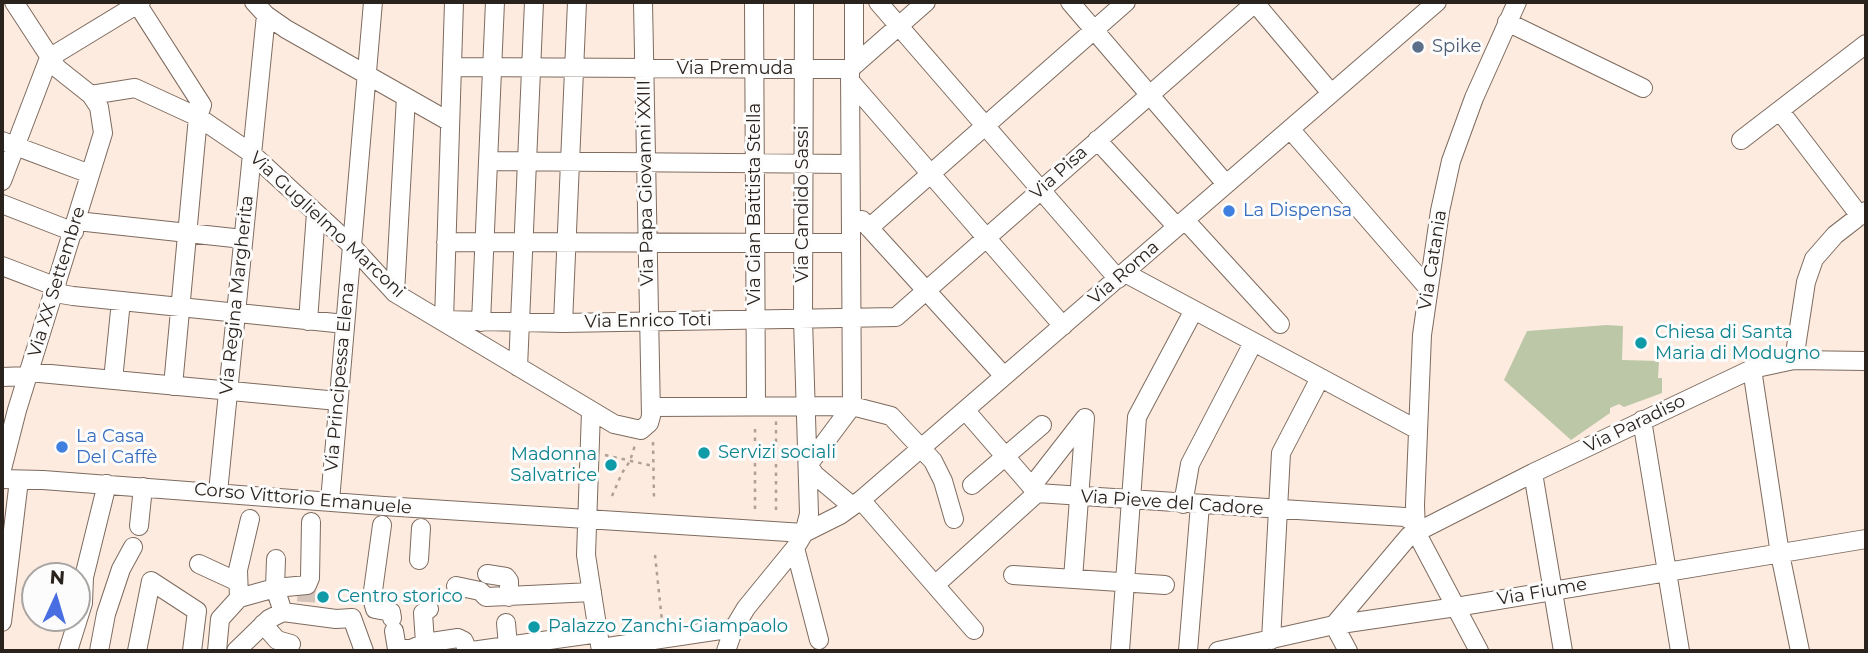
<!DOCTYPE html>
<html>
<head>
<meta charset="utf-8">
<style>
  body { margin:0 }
  #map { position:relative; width:1868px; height:653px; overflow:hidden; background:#fdebdf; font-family:Montserrat,sans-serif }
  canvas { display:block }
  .frame { position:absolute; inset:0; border:4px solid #2a221d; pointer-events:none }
  .north { position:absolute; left:21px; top:562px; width:70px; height:70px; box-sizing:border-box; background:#fcfcfc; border:2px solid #a8a5a3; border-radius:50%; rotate:4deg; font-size:19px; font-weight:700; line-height:28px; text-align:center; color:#2a221d }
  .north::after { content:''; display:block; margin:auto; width:24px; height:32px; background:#486ee1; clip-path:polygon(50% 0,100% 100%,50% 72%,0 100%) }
</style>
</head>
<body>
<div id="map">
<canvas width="1868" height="653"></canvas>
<div class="frame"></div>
<div class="north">N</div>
</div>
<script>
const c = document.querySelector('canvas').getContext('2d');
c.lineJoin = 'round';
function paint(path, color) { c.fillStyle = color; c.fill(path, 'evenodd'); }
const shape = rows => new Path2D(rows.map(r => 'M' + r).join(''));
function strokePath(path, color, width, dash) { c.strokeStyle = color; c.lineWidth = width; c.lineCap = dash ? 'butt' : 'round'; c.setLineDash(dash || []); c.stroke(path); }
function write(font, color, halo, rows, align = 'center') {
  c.font = font + ' Montserrat,sans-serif'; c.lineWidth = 6; c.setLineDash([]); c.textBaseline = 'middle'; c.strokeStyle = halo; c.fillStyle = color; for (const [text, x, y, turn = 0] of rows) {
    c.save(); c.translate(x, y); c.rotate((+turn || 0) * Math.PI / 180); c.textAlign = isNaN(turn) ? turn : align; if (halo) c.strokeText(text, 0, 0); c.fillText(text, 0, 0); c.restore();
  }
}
paint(shape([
  [1607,325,1623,326,1622,360,1659,361,1658,378,1662,378,1662,393,1624,407,1619,404,1610,408,1610,413,1571,440,1504,380,1527,331]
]), '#bcc7a7');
strokePath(shape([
  [306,602,307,585]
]), '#d3c3b8', 18, [18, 9]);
const minor = shape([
  [136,2,202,105,198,117,173,386],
  [254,2,266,15,286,29,450,122],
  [454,2,444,320,563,323,896,317,1256,2],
  [754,2,756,406],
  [854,2,854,65],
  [878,2,1118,279],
  [1070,2,1226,184],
  [1255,3,1331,93],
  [1507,22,1643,88],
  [453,67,850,69],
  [850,69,852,406],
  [850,69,926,2],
  [850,81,1063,326],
  [91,95,135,88,198,117,251,153,351,245,395,293,614,424,641,430,649,423,651,416,643,2],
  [1780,111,1860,216],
  [1290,129,1428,288],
  [1097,140,1177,227],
  [1741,140,1866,44],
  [2,141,90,174],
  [489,161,850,164],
  [2,181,49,58,141,2],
  [2,204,74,232],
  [862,220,1004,376],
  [1185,220,1280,324],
  [77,221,243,239],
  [869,228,1126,2],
  [446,242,851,243],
  [2,266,57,287],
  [1125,273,1418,430],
  [55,293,73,296,345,324],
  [395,293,406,97],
  [308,321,316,213],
  [481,322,495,2],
  [563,323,577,2],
  [1794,360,1806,282,1814,259,1835,235,1866,211],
  [518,367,534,2],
  [1752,369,1780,554,1800,651],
  [29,372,338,401],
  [2,377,28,376],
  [113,380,121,301],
  [852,406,808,465,815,475,852,506],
  [651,407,852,406,891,416,933,461,943,481,954,519],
  [965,410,1037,493,1405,517,1415,523],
  [591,411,586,555,601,651],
  [1642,420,1680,651],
  [2,469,17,410,103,133,99,107,91,95,57,68,14,2],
  [1533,473,1563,651],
  [2,479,43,480,384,506,804,533,840,515,861,500,1437,2],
  [972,485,1042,425],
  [1032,486,1085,418,1073,579],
  [218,492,266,15],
  [861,500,974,630],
  [330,501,373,2],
  [1183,504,1190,464,1253,343],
  [382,525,372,598,375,609,391,612,392,618],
  [139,526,143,487],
  [795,548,819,640],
  [276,559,275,588,283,612],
  [419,560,421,528],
  [199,564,238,582],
  [487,574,506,577,509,581,509,597],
  [1013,575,1165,585],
  [935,585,1037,493],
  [456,586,480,591,486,597,592,592],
  [239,598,275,588,307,585,310,578,311,522],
  [2,622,19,480],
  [506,623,508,646],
  [263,624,277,640,291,644],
  [1334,625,1409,536,1533,473,1752,369,1794,360,1866,361],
  [1334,625,1348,651],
  [394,631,397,649,411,649,425,643,458,638,464,641,467,651],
  [1271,640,1281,453,1320,378],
  [425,643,423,613,429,609],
  [601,648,734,628],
  [68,651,83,603,84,577,107,484],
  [99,651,106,614,121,569,133,547],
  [137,651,151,581,197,611,192,651],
  [217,651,220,619,239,598,238,570,250,519],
  [236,651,269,619,283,612,336,619,352,618,364,651],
  [472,651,599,633],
  [726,651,734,628,746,608,795,548,804,533,809,514,803,319,804,2],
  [1120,651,1137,417,1194,310],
  [1188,651,1200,505],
  [1218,651,1334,625,1456,607,1866,539],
  [1479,651,1416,532,1415,505,1422,335,1440,211,1451,161,1474,98,1517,2]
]);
strokePath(minor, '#7e6b5f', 20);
strokePath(shape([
  [653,442,654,500],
  [605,455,653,466],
  [755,456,790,455],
  [612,496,622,473,630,461,635,445],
  [755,509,755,425],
  [776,510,776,421],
  [655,555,662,621]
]), '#aea096', 2.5, [3.5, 5]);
strokePath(minor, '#fff', 18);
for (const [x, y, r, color] of [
  [1418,47,7,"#5c6f8a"],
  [1229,211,7,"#3f7fe0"],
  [1641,343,7,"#0f9aa8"],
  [62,447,7,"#3f7fe0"],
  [704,453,7,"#0f9aa8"],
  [611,465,7,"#0f9aa8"],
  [323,597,7,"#0f9aa8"],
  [534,627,7,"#0f9aa8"]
]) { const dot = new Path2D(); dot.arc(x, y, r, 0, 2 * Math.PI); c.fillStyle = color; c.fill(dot); strokePath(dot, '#fcfcfc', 2.5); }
write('18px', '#4e5e75', '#fcfcfc', [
  ["Spike",1432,47]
], 'left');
write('18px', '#2a221d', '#fcfcfc', [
  ["Via Premuda",735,69],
  ["Via Pisa",1059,173,-42],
  ["Via Papa Giovanni XXIII",646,183,-91],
  ["Via Gian Battista Stella",755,204,-90],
  ["Via Candido Sassi",803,204,-90],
  ["Via Guglielmo Marconi",327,225,43],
  ["Via Catania",1433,260,-81],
  ["Via Roma",1124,273,-41],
  ["Via XX Settembre",57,282,-73],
  ["Via Regina Margherita",237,295,-84],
  ["Via Enrico Toti",648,321,-1],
  ["Via Principessa Elena",340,377,-85],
  ["Via Paradiso",1635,424,-26],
  ["Corso Vittorio Emanuele",303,499,5],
  ["Via Pieve del Cadore",1172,503,4],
  ["Via Fiume",1542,592,-10]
]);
write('18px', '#366cbe', '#fcfcfc', [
  ["La Dispensa",1243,211],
  ["La Casa",76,437],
  ["Del Caffè",76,458]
], 'left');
write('18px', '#0d838f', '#fcfcfc', [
  ["Chiesa di Santa",1655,333],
  ["Maria di Modugno",1655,354],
  ["Servizi sociali",718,453],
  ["Madonna",597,455,"right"],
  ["Salvatrice",597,476,"right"],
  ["Centro storico",337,597],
  ["Palazzo Zanchi-Giampaolo",548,627]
], 'left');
</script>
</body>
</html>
